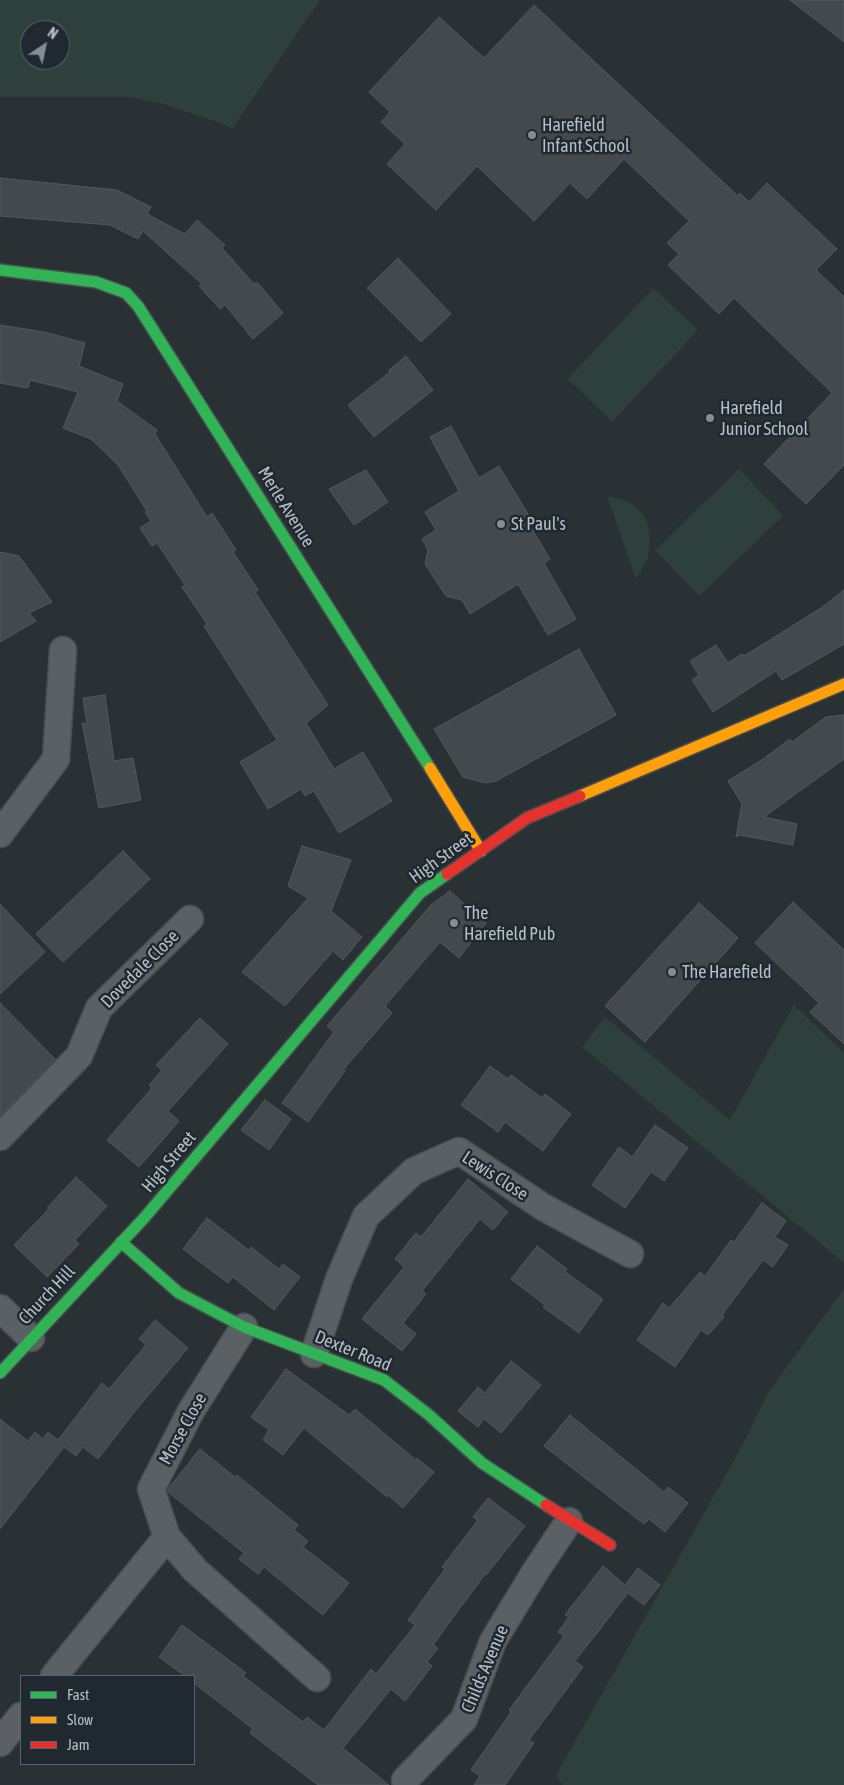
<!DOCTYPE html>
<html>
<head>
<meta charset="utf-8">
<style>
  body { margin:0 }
  #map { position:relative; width:844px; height:1785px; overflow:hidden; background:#2a3135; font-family:"Asap Condensed",sans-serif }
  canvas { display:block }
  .legend { position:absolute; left:20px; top:1675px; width:175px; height:90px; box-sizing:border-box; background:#1f292f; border:1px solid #5b656b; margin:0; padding:6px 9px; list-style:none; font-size:15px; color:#b5bfc5 }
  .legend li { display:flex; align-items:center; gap:10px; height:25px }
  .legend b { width:25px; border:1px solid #5b656b }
  .north { position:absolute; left:20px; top:20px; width:50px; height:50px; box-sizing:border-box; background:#1f292f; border:1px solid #5b656b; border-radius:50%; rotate:34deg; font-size:14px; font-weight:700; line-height:20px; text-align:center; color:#b5bfc5 }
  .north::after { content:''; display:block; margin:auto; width:18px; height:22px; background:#848d93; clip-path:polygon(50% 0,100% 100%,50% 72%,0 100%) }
</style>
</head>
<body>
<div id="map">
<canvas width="844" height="1785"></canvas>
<ul class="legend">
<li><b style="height:6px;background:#30b455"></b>Fast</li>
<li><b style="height:6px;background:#ff9f0a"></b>Slow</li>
<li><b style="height:6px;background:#e5322d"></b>Jam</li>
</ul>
<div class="north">N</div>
</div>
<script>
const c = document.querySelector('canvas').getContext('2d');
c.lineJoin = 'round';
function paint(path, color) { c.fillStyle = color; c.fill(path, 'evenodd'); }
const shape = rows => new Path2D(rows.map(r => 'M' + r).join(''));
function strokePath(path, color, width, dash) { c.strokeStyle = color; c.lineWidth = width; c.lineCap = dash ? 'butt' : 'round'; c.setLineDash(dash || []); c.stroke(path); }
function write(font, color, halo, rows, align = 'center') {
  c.font = font + ' "Asap Condensed",sans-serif'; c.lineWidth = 5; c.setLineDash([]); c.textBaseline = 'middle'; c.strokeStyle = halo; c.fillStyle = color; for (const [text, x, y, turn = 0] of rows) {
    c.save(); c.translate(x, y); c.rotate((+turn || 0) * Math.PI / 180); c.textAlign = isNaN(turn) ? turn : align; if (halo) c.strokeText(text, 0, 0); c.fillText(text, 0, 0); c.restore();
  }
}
paint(shape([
  [0,0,320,0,232,129,223,124,164,104,129,97,0,97],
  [30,30,60,30,60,60,30,60],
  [653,288,698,330,612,422,568,379],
  [739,469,783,516,699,596,655,550],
  [607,496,620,499,632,504,642,513,647,523,650,537,648,558,636,579],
  [794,1005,844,1053,844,1263,582,1047,605,1017,730,1120],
  [844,1289,844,1785,563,1785,556,1775,742,1446,769,1391]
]), '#2d403c');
const building = shape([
  [790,0,844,0,844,42,821,24,790,0],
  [534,5,738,196,740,193,749,202,767,183,837,249,816,270,844,297,844,465,806,504,764,464,832,393,734,298,719,314,668,265,679,254,667,243,689,221,624,159,587,199,570,183,534,221,477,166,436,210,387,164,405,144,381,122,390,112,369,92,439,17,484,58,534,5],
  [0,178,117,190,151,207,147,214,185,234,197,220,225,245,222,248,254,284,257,282,283,313,253,339,225,305,220,309,199,286,202,284,143,231,138,239,110,225,0,216,0,178],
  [398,258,451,314,421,342,367,288,398,258],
  [0,325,44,332,85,343,79,366,123,384,117,401,157,430,155,434,207,517,212,513,236,550,233,552,258,590,255,592,328,705,306,723,334,769,363,752,392,801,339,833,314,791,305,796,301,789,268,809,240,762,277,740,204,626,207,624,182,587,185,585,157,543,152,546,140,528,151,521,145,512,147,511,118,465,91,439,63,428,78,392,30,380,28,388,0,383,0,325],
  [406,356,433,390,374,437,348,405,390,372,389,370,406,356],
  [451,426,479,478,499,466,528,514,524,516,550,559,544,563,576,619,548,635,518,584,470,614,462,600,446,596,425,564,428,550,422,539,436,530,425,512,459,491,430,437,451,426],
  [366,470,388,502,354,525,329,489,366,470],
  [0,552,19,556,52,602,29,613,36,621,0,642,0,552],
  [844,590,844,644,782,680,776,671,713,712,692,680,699,675,690,661,716,645,728,663,742,654,744,656,821,608,844,590],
  [579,649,616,715,496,781,485,783,463,777,434,729,579,649],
  [105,695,114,761,133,758,141,800,99,808,82,723,87,724,83,698,105,695],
  [844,715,844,759,764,817,797,824,793,845,740,835,736,837,742,804,728,781,763,759,790,739,792,742,826,717,844,715],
  [302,846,351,860,331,911,362,937,343,960,333,951,285,1006,242,972,308,898,288,886,302,846],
  [123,851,150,879,63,962,36,934,123,851],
  [450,891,486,923,459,958,440,942,385,1006,392,1013,343,1070,345,1071,308,1122,282,1103,334,1032,327,1026,431,905,450,891],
  [793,902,844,950,844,1044,810,1012,819,1003,755,943,793,902],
  [699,903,738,938,645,1042,605,1006,699,903],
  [0,904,45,952,0,994,0,904],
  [0,1003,55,1059,0,1116,0,1003],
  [200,1018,228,1044,168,1111,179,1121,139,1167,107,1140,152,1088,149,1085,162,1070,156,1065,200,1018],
  [490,1066,508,1079,511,1075,542,1098,545,1094,571,1114,543,1151,505,1122,498,1132,461,1105,490,1066],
  [265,1100,291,1119,269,1150,241,1130,265,1100],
  [655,1125,688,1148,664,1181,651,1172,625,1208,592,1185,619,1147,632,1157,655,1125],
  [76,1177,107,1206,75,1240,79,1244,47,1277,14,1245,49,1209,47,1208,76,1177],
  [468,1179,508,1212,493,1230,480,1219,422,1291,426,1294,403,1323,416,1334,402,1351,362,1319,404,1267,395,1259,416,1233,421,1237,468,1179],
  [762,1203,786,1221,775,1237,788,1245,773,1267,763,1260,722,1315,724,1317,708,1335,701,1330,675,1367,637,1340,663,1303,669,1308,700,1272,705,1276,731,1240,734,1242,762,1203],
  [207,1218,249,1250,251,1247,279,1269,283,1264,300,1277,274,1310,233,1277,228,1283,183,1249,207,1218],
  [537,1246,567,1269,565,1272,603,1299,579,1333,543,1307,545,1305,511,1279,537,1246],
  [155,1320,188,1348,136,1410,98,1459,83,1447,76,1456,64,1447,0,1529,0,1419,28,1441,35,1432,43,1439,48,1432,58,1440,102,1383,109,1389,146,1345,139,1339,155,1320],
  [511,1361,541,1385,501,1433,484,1419,478,1427,458,1411,478,1387,485,1393,511,1361],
  [286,1369,349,1415,355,1409,416,1460,417,1458,434,1472,403,1508,388,1495,387,1497,304,1428,283,1455,263,1440,269,1430,251,1417,286,1369],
  [570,1415,664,1492,668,1487,688,1503,665,1532,649,1519,644,1524,544,1446,570,1415],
  [200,1449,235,1477,237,1475,298,1525,294,1530,308,1541,303,1547,349,1583,323,1615,264,1567,258,1574,239,1559,244,1553,168,1492,167,1490,200,1449],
  [488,1498,525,1526,486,1575,485,1574,433,1645,438,1648,427,1662,432,1666,405,1701,391,1689,343,1748,389,1785,318,1785,250,1733,253,1729,194,1683,194,1676,185,1676,159,1657,182,1625,246,1673,243,1676,303,1722,307,1717,324,1730,371,1669,376,1674,415,1625,408,1620,445,1569,442,1567,478,1520,473,1517,488,1498],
  [603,1566,625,1585,638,1568,660,1585,644,1605,628,1593,575,1661,583,1667,529,1740,534,1743,505,1785,474,1785,480,1776,471,1770,511,1712,509,1710,564,1636,558,1632,569,1617,565,1615,603,1566]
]);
paint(building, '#44494d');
strokePath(building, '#52595d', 1);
const street = shape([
  [0,834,56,759,63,650],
  [0,1137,79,1056,99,1008,190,919],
  [0,1308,31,1338],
  [244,1327,191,1411,151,1489,167,1537,195,1570,317,1678],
  [314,1354,339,1279,366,1216,414,1171,459,1151,543,1207,630,1254],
  [54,1676,167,1537],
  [0,1743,21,1716],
  [405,1780,464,1719,493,1641,535,1572,569,1521]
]);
const fast = shape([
  [0,270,96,282,126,293,138,306,430,768],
  [121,1242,179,1293,244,1327,384,1380,429,1415,482,1463,546,1505],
  [0,1373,145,1217,420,893,447,874]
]);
const slow = shape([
  [430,768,481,851],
  [580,796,844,684]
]);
const jam = shape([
  [447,874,527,818,580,796],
  [546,1505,610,1545]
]);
strokePath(street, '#484d50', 29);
strokePath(fast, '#484d50', 14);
strokePath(slow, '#484d50', 14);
strokePath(jam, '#484d50', 14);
strokePath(street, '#5a6064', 26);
strokePath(fast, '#30b455', 11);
strokePath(slow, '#ff9f0a', 11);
strokePath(jam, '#e5322d', 11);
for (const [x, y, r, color] of [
  [532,135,5,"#848d93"],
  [710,418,5,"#848d93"],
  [501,524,5,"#848d93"],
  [454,923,5,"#848d93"],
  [672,972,5,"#848d93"]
]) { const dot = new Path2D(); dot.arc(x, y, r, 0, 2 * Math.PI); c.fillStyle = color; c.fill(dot); strokePath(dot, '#1f292f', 2); }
write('18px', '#b5bfc5', '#1f292f', [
  ["Harefield",542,125],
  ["Infant School",542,146],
  ["Harefield",720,408],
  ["Junior School",720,429],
  ["St Paul's",511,524],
  ["The",464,913],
  ["Harefield Pub",464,934],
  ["The Harefield",682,972]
], 'left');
write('18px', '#b5bfc5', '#1f292f', [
  ["Merle Avenue",286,507,58],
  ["High Street",441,858,-36],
  ["Dovedale Close",140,969,-45],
  ["High Street",169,1162,-50],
  ["Lewis Close",495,1176,33],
  ["Church Hill",47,1295,-47],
  ["Dexter Road",353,1351,22],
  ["Morse Close",183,1429,-61],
  ["Childs Avenue",485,1669,-67]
]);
</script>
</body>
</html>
